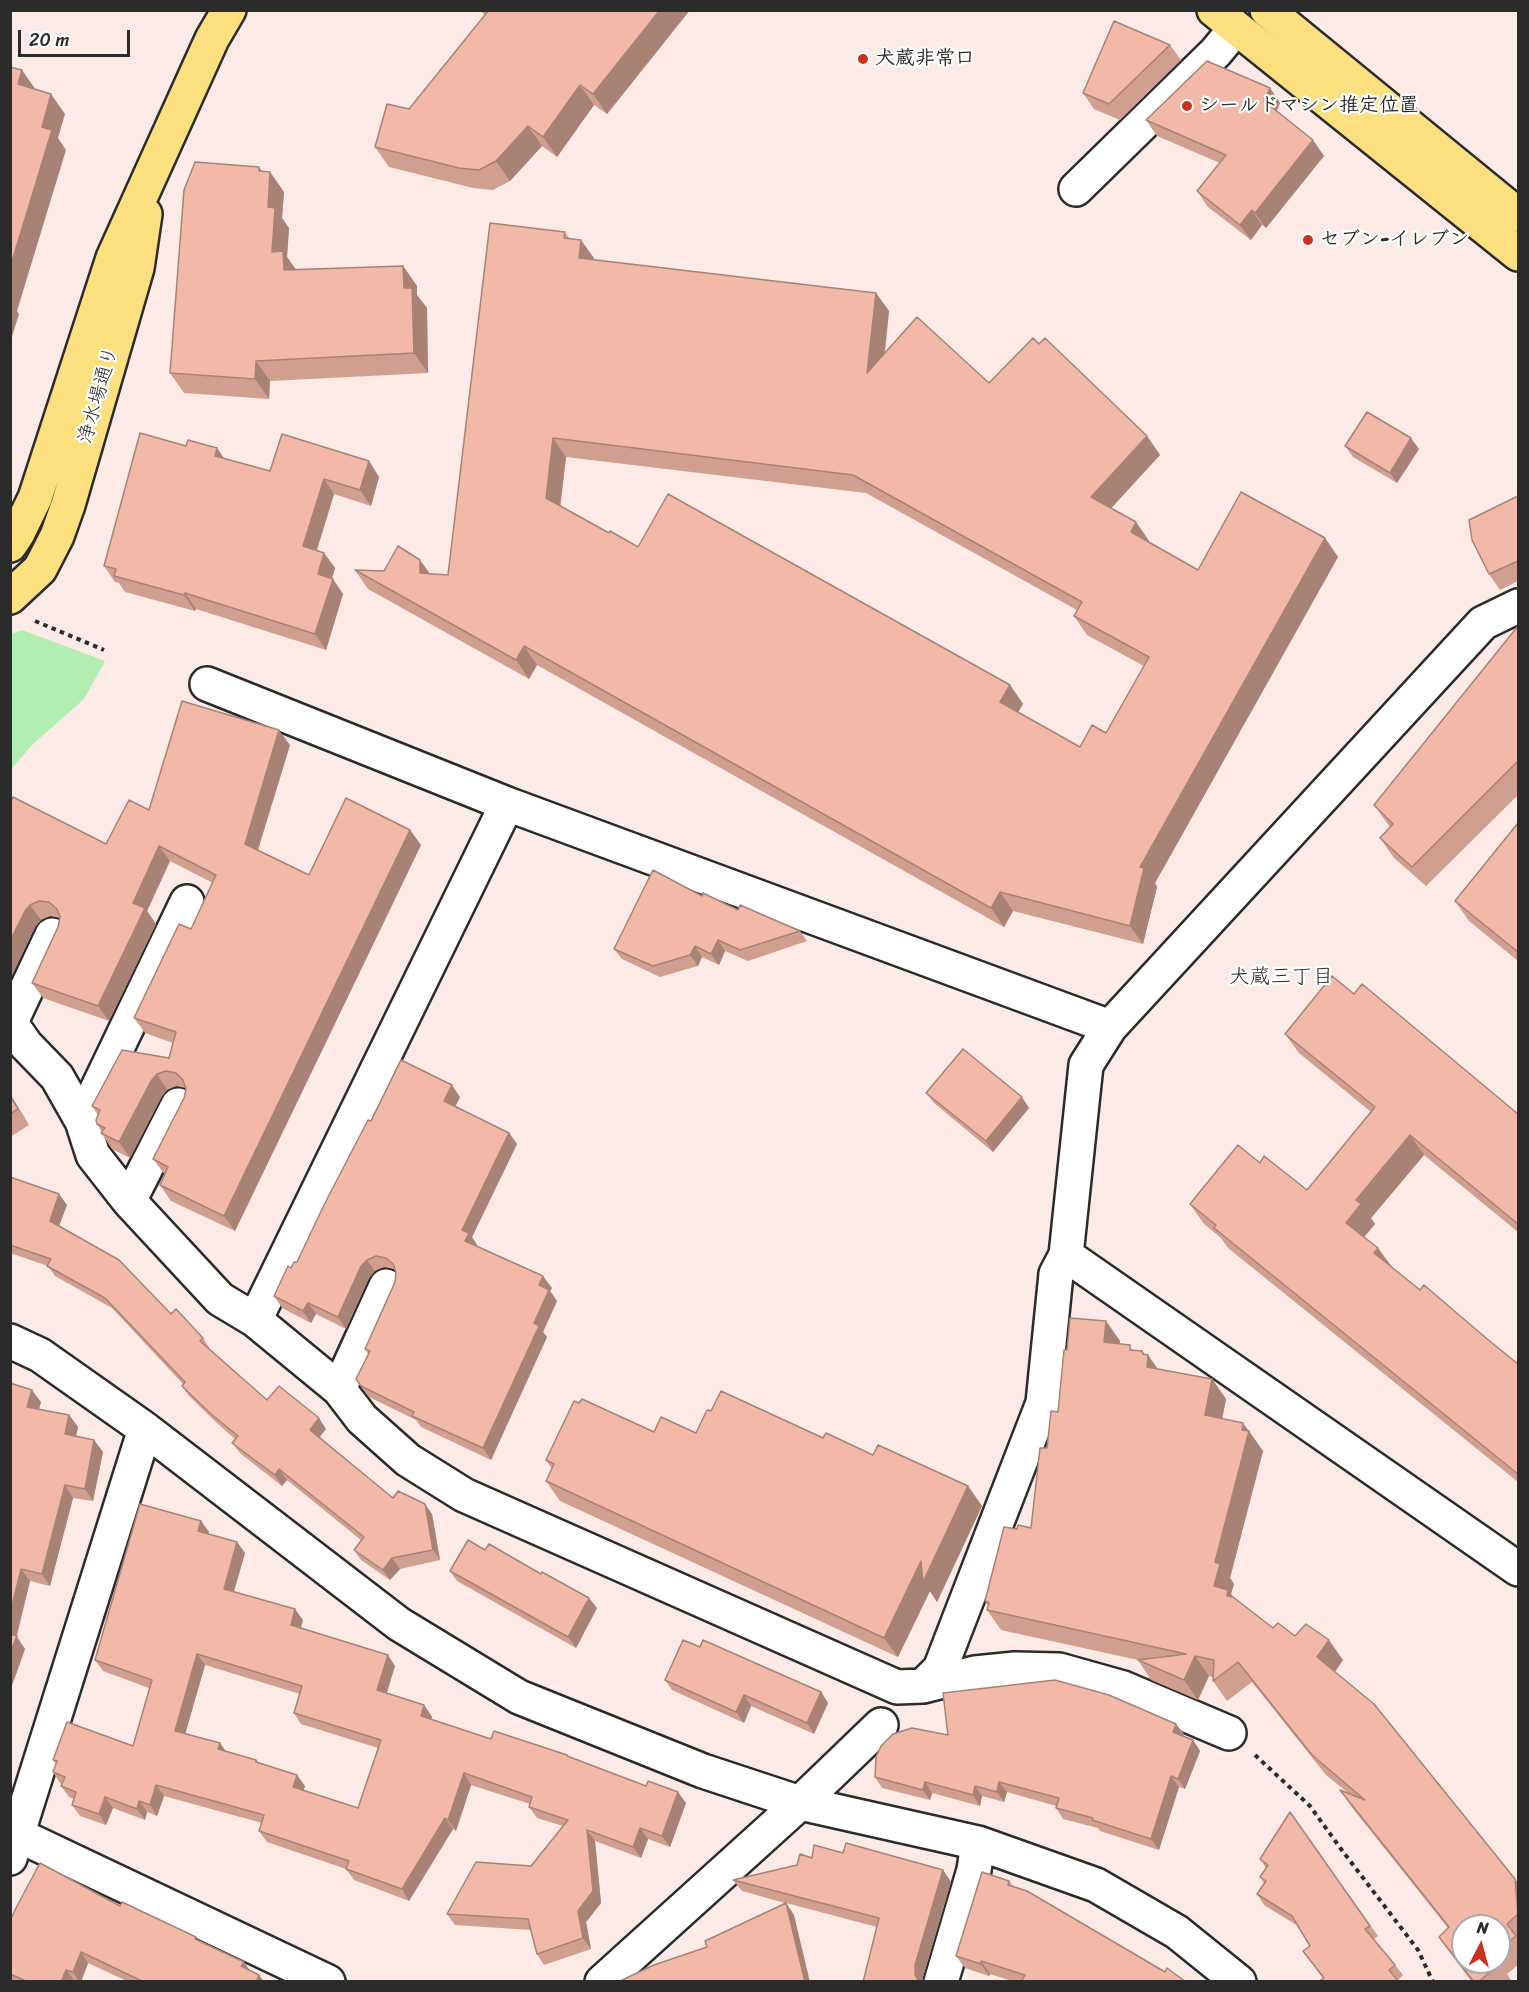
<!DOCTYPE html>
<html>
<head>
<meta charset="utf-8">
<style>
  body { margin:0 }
  #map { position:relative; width:1529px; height:1992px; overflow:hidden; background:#fbeae5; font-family:Sriracha,sans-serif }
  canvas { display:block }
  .frame { position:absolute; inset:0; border:12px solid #2b2b2b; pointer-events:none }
  .north { position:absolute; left:1451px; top:1914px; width:60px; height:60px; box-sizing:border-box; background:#fff; border:2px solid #aaa; border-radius:50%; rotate:6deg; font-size:16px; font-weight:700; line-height:24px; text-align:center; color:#2b2b2b }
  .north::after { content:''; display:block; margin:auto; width:21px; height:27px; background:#c8321e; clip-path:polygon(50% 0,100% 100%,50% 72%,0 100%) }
  .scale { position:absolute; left:18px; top:30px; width:112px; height:27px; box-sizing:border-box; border:3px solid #2b2b2b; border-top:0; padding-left:8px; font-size:18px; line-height:21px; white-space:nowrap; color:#2b2b2b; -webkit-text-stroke:4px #fff; paint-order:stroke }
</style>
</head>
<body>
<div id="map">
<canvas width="1529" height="1992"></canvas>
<div class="frame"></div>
<div class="north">N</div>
<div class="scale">20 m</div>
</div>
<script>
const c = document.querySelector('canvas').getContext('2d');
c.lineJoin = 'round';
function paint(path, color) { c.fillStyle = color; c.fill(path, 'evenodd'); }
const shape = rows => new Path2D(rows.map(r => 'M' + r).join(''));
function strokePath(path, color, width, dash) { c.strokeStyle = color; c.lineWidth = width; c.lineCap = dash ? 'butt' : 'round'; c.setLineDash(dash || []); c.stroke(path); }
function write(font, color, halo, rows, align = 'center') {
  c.font = font + ' Sriracha,"Klee One",sans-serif'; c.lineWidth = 4.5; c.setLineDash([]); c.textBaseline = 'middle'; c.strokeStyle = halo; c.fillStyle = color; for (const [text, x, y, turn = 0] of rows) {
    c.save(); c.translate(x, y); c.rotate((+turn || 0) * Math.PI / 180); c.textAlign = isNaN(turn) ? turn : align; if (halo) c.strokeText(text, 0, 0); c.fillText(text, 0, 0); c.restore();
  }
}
paint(shape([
  [22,630,105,661,84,699,33,744,11,769,11,634]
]), '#b2edb2');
const minor = shape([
  [1076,189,1216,52,1236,28],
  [1518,606,1483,623,1110,1027,1086,1065,1066,1255,1518,1569],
  [207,684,507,804,1110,1027],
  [10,1022,26,1045,57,1077,82,1121,93,1155,129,1201,220,1299,255,1320,339,1389,362,1419,408,1460,464,1495,897,1687,923,1686,975,1673,1015,1669,1059,1670,1123,1688,1229,1733],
  [11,1022,52,935],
  [82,1121,187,902],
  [129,1201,178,1105],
  [255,1320,507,804],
  [10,1341,40,1355,145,1429,399,1624,519,1697,703,1771,800,1803,978,1843,1096,1885,1177,1932,1239,1982],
  [339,1389,386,1286],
  [923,1686,940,1669,1043,1403,1056,1274,1066,1255],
  [18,1835,328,1982],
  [10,1858,145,1429],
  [602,1982,800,1803,881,1725],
  [941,1982,974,1870,978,1843]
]);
const major = shape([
  [1214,10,1518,254],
  [1267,10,1518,215],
  [10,545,18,533,35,498,113,258,212,39,229,10],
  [10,597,40,569,57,536,68,505,137,268,145,214]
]);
strokePath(minor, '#2b2b2b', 38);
strokePath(major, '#2b2b2b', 38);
strokePath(shape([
  [35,621,104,650],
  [1255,1755,1310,1806,1341,1849,1418,1950,1433,1982]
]), '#2b2b2b', 4, [4.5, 4.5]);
strokePath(minor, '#fff', 33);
strokePath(major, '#fce080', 33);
paint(shape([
  [479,10,690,10,607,114,594,105,557,157,542,146,510,181,493,190,473,188,389,167,375,147,409,109,485,15],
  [1170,45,1181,60,1120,120,1094,109,1083,93],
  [1270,88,1280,103,1277,111,1324,156,1266,228,1262,225,1251,240,1208,207,1197,191,1220,163,1157,136,1146,120],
  [262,171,270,172,284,192,282,218,289,228,287,257,296,270,403,266,417,286,417,295,427,308,428,373,270,381,269,399,184,393,170,373],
  [565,232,569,238,594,258,594,260,876,293,889,311,885,354,989,383,1039,344,1147,436,1160,455,1111,508,1136,522,1149,541,1149,542,1198,570,1325,538,1338,557,1155,883,1157,887,1143,944,1013,911,1004,927,537,665,529,679,368,589,355,570,448,575],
  [566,457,866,493,1077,610,1074,616,1087,635,1144,666,1106,733,1080,747,1018,712,1023,704,1010,685,638,547,609,533,560,506],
  [186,446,217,448,224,459,270,471,369,461,379,477,371,506,334,494,317,550,324,553,335,568,332,579,343,594,326,650,196,609,195,611,125,592,119,583,115,582,104,566],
  [1345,446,1419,449,1397,483,1353,457],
  [1518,496,1518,581,1500,590,1489,574],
  [1518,626,1518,795,1426,886,1394,858,1380,838,1390,827,1374,805],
  [290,745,258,850,309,875,410,830,421,845,235,1231,171,1201,160,1185,165,1175,153,1159,184,1098,186,1088,176,1086,167,1090,162,1096,130,1158,112,1149,101,1133,102,1132,97,1124,98,1115,92,1106,169,1058,173,1043,145,1033,134,1018,191,929,213,883,170,861,147,911,156,924,109,1021,43,998,32,983,58,927,60,918,50,916,41,920,35,927,10,979,10,803,106,844,149,810],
  [1518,823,1518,961,1469,921,1455,901],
  [702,896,738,910,800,931,807,941,748,961,725,951,719,965,702,957,698,966,660,977,622,959,614,949],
  [1354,994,1518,1114,1518,1232,1424,1155,1371,1218,1375,1224,1364,1237,1392,1267,1420,1290,1486,1338,1518,1364,1518,1482,1228,1248,1221,1238,1204,1224,1190,1204,1260,1163,1307,1190,1371,1112,1299,1053,1285,1034],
  [926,1093,1029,1108,993,1152,934,1103],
  [10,1094,29,1125,10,1137],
  [460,1097,455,1107,509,1133,517,1144,472,1237,477,1245,476,1246,552,1288,550,1291,557,1301,543,1332,547,1337,491,1460,421,1427,416,1420,369,1397,356,1379,368,1354,365,1349,395,1282,396,1272,394,1269,384,1267,375,1271,369,1278,346,1329,316,1314,311,1323,282,1308,274,1296,291,1268,297,1262,371,1121],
  [10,1177,67,1205,59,1226,203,1338,210,1349,267,1400,326,1429,320,1437,393,1498,432,1514,440,1560,400,1569,390,1580,361,1560,354,1550,361,1540,287,1480,282,1486,240,1453,232,1443,235,1439,218,1424,189,1396,182,1386,183,1384,112,1308,55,1276,48,1266,10,1253],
  [1106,1321,1120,1341,1120,1344,1134,1350,1142,1351,1157,1369,1212,1379,1226,1399,1222,1419,1249,1431,1263,1451,1230,1578,1234,1584,1231,1594,1234,1598,1273,1628,1295,1636,1343,1660,1335,1672,1518,1883,1518,1965,1507,1974,1512,1982,1472,1982,1453,1957,1439,1937,1448,1928,1354,1810,1340,1790,1347,1792,1326,1775,1252,1682,1227,1701,1213,1681,1213,1677,1209,1676,1198,1700,1151,1680,1138,1660,1001,1630,987,1610,988,1606,985,1601,1017,1529,1031,1528,1047,1448,1058,1412,1067,1350],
  [1499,1926,1499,1962,1463,1962],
  [10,1383,41,1402,39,1409,69,1415,78,1427,76,1436,94,1440,103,1452,93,1501,73,1498,50,1586,30,1581,17,1636,25,1649,11,1688],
  [711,1411,823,1438,968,1486,982,1506,937,1602,930,1591,898,1657,560,1501,546,1481,552,1469,546,1460,654,1432,696,1433],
  [201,1521,209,1532,208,1534,237,1542,245,1553,234,1592,303,1620,301,1628,395,1666,387,1693,424,1705,432,1717,431,1719,491,1739,569,1757,686,1803,670,1847,648,1839,641,1858,595,1841,601,1903,586,1922,591,1949,544,1965,537,1954,531,1930,455,1925,447,1914,531,1866,563,1826,537,1818,529,1807,530,1804,471,1785,456,1831,453,1829,409,1901,354,1880,346,1869,267,1842,259,1831,262,1823,164,1796,157,1816,147,1812,145,1820,113,1808,106,1825,80,1816,72,1805,74,1799,69,1797,61,1786,62,1784,60,1783,53,1772,56,1764,53,1760,133,1746,149,1688,103,1671,95,1660],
  [205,1665,300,1694,294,1713,301,1724,378,1748,358,1808,303,1791,305,1786,258,1762,256,1760,226,1752,185,1733],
  [450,1571,597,1608,576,1648,457,1581],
  [700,1647,821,1692,828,1703,814,1734,751,1706,744,1723,672,1690,665,1680],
  [1176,1724,1184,1734,1183,1736,1193,1740,1200,1751,1185,1789,1179,1787,1159,1850,1100,1831,1098,1828,1063,1819,1056,1808,1056,1806,1007,1792,1004,1802,982,1796,980,1806,932,1793,930,1800,882,1788,875,1777,948,1735],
  [1290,1812,1378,1936,1374,1939,1395,1965,1403,1975,1398,1980,1323,1978,1303,1951,1310,1946,1298,1926,1264,1905,1257,1894,1264,1883,1260,1877,1266,1868,1260,1859],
  [843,1853,943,1870,951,1882,923,1977,877,1927,786,1903,794,1915,707,1947,785,1903,742,1891,733,1880,797,1865,812,1858],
  [1009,1881,1014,1887,1165,1972,1186,1982,1015,1982,990,1974,989,1976,965,1968,956,1956],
  [120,1906,199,1941,250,1971,259,1975,264,1982,129,1982,88,1963,81,1982,74,1980,73,1982,10,1982,10,1921]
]), '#d09f90');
paint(shape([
  [660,10,690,10,607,114,593,94],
  [22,70,36,90,18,84],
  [580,85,594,105,557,157,543,137],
  [1270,88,1280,103,1274,117,1264,101],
  [51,94,65,114,58,138,66,150,17,311,19,314,10,343,10,268,42,127],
  [528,126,542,146,510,181,496,161],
  [1313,140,1324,156,1266,228,1255,213],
  [259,167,269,181,270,172,284,192,282,218,289,228,287,257,297,271,298,290,272,252,268,207,259,171],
  [1252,210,1262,225,1251,240,1240,225],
  [581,240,594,258,592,277,579,258],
  [403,266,417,286,417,295,427,308,428,373,414,353,404,288],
  [876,293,889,311,880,392,867,373],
  [256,361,270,381,269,399,255,379],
  [1147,436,1160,455,1104,516,1091,497],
  [553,438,566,457,559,517,546,498],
  [1411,438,1419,449,1397,483,1390,473],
  [217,448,228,464,215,456],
  [369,461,379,477,371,506,360,490],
  [324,479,334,494,313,562,303,546],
  [1136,522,1149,541,1144,550,1131,532],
  [1325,538,1338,557,1155,883,1157,887,1143,944,1130,926,1140,867],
  [324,553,335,568,328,590,318,574],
  [420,560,433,578,420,573],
  [333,579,343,594,326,650,315,634],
  [185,593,196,609,195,611,184,595],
  [524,646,537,665,529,679,516,660],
  [1010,685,1023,704,1013,721,1000,702],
  [279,730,290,745,255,859,245,844],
  [410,830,421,845,235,1231,224,1216],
  [159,846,170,861,147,911,156,924,109,1021,98,1006,133,903],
  [1000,892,1013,911,1004,927,991,908],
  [30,905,41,920,35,927,10,979,10,941,25,911],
  [718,940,725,951,719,965,711,954],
  [695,946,702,957,698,966,690,955],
  [157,1074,167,1090,162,1096,130,1158,119,1142,151,1081],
  [452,1085,460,1097,452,1113,444,1101],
  [10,1094,29,1125,10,1096],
  [1022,1097,1029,1108,993,1152,986,1141],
  [509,1133,517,1144,472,1237,477,1245,473,1253,465,1241,462,1230],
  [1410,1135,1424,1155,1371,1218,1375,1224,1360,1242,1346,1223,1356,1200],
  [59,1194,67,1205,57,1231,50,1221],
  [1378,1248,1392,1267,1374,1253],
  [367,1260,375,1271,369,1278,346,1329,338,1317,361,1266],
  [543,1276,552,1288,550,1291,557,1301,543,1332,547,1337,491,1460,483,1448,534,1323,539,1285],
  [308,1303,316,1314,311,1323,303,1311],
  [1106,1321,1120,1341,1118,1362,1104,1342],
  [1142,1351,1148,1359,1148,1355,1162,1375,1147,1367,1143,1354],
  [1212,1379,1226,1399,1219,1435,1205,1415],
  [32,1390,41,1402,36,1419,27,1407],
  [69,1415,78,1427,74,1446,65,1434],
  [319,1418,326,1429,317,1440,310,1430],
  [1243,1423,1263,1451,1230,1578,1234,1584,1231,1594,1242,1609,1214,1586,1215,1562],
  [94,1440,103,1452,93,1501,85,1489],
  [279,1469,287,1480,282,1486,275,1475],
  [65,1485,73,1498,50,1586,42,1574],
  [968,1486,982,1506,937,1602,930,1591,898,1657,884,1638,921,1561],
  [425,1504,432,1514,440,1560,433,1550],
  [201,1521,209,1532,206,1542,198,1531],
  [237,1542,245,1553,231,1600,224,1589],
  [392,1558,400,1569,390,1580,383,1570],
  [21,1569,30,1581,16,1637,25,1649,11,1688,10,1614],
  [589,1598,597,1608,576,1648,568,1637],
  [295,1609,303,1620,298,1636,291,1625],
  [1329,1640,1343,1660,1331,1677,1317,1657],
  [197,1654,205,1665,183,1742,175,1731],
  [388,1655,395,1666,384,1701,377,1690],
  [1195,1656,1209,1676,1198,1700,1184,1680],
  [821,1692,828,1703,814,1734,807,1723],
  [744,1695,751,1706,744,1723,736,1712],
  [424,1705,432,1717,428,1727,421,1716],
  [1176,1724,1184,1734,1180,1743,1173,1732],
  [1193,1740,1200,1751,1185,1789,1178,1779],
  [220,1743,228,1754,218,1749],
  [464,1773,471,1785,456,1831,448,1820],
  [297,1775,305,1786,301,1799,293,1787],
  [1171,1776,1179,1787,1159,1850,1151,1839],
  [925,1782,932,1793,930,1800,923,1790],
  [999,1782,1007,1792,1004,1802,997,1792],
  [156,1785,164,1796,157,1816,150,1805],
  [975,1786,982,1796,980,1806,973,1795],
  [678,1792,686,1803,670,1847,662,1836],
  [105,1797,113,1808,106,1825,99,1814],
  [139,1801,147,1812,145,1820,137,1809],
  [445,1818,453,1829,409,1901,402,1889],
  [640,1828,648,1839,641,1858,633,1847],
  [587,1830,595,1841,601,1903,586,1922,591,1949,583,1938,578,1911],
  [943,1870,951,1882,923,1977,923,1982,919,1982,915,1975,915,1965],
  [1515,1879,1518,1883,1518,1907],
  [786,1903,794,1915,810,1982,805,1982],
  [81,1952,88,1963,81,1982,79,1982,73,1972],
  [981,1961,990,1974,989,1976,981,1964],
  [244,1962,251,1972,241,1966],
  [66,1970,74,1980,73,1982,61,1982],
  [259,1975,264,1982,256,1982]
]), '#a98276');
const building = shape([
  [489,10,660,10,593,94,580,85,543,137,528,126,496,161,479,170,459,168,375,147,387,104,409,109,489,10],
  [1114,21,1170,45,1109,104,1083,93,1114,21],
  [1207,61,1270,88,1264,101,1313,140,1255,213,1252,210,1240,225,1197,191,1226,155,1146,120,1207,61],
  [10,67,22,70,18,84,51,94,42,127,52,130,10,268,10,67],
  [195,162,259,167,259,171,270,172,268,207,275,208,272,252,283,251,284,270,403,266,404,288,412,288,414,353,256,361,255,379,170,373,184,190,195,162],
  [490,223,565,232,564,238,581,240,579,258,876,293,867,373,917,317,989,383,1033,338,1039,344,1045,338,1147,436,1091,497,1136,522,1131,532,1198,570,1241,492,1325,538,1140,867,1144,868,1130,926,1000,892,991,908,524,646,516,660,355,570,384,571,398,546,420,560,420,573,448,575,490,223],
  [553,438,853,475,1082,602,1074,616,1149,657,1106,733,1092,725,1080,747,1000,702,1010,685,668,494,638,547,610,531,609,533,546,498,553,438],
  [1367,412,1411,438,1390,473,1345,446,1367,412],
  [140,433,186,446,188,440,217,448,215,456,270,471,282,434,369,461,360,490,324,479,303,546,324,553,318,574,333,579,315,634,185,593,184,595,114,576,116,569,104,566,140,433],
  [1518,496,1518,561,1489,574,1472,540,1469,520,1518,496],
  [1518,626,1518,761,1412,867,1380,838,1393,824,1374,805,1518,626],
  [182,701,279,730,245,844,309,875,346,798,410,830,224,1216,160,1185,168,1167,153,1159,184,1098,186,1089,183,1080,176,1073,166,1071,157,1074,151,1081,119,1142,101,1133,105,1128,97,1124,96,1120,100,1110,92,1106,122,1050,169,1058,176,1032,134,1018,179,924,191,929,216,875,159,846,133,903,145,908,98,1006,32,983,58,927,60,917,57,909,49,902,39,901,30,905,25,911,10,941,10,803,13,797,106,844,129,800,149,810,182,701],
  [1518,823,1518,952,1455,901,1518,823],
  [653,870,702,896,703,893,738,910,740,905,800,931,740,950,718,940,711,954,695,946,690,955,653,966,614,949,653,870],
  [1332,976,1354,994,1362,984,1518,1114,1518,1224,1410,1135,1356,1200,1361,1204,1346,1223,1378,1248,1374,1253,1420,1290,1424,1285,1486,1338,1518,1364,1518,1474,1214,1228,1216,1225,1190,1204,1238,1145,1260,1163,1264,1156,1307,1190,1375,1107,1285,1034,1332,976],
  [963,1049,1022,1097,986,1141,926,1093,963,1049],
  [401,1060,452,1085,444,1101,509,1133,462,1230,469,1233,465,1241,543,1276,539,1285,549,1290,534,1323,539,1326,483,1448,412,1416,414,1412,361,1386,356,1379,370,1351,365,1349,395,1282,396,1272,393,1264,386,1258,376,1256,367,1260,361,1266,338,1317,308,1303,303,1311,274,1296,288,1266,291,1268,294,1262,297,1262,324,1205,368,1120,371,1121,401,1060],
  [10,1096,18,1109,10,1114,10,1096],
  [10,1177,59,1194,50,1221,119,1260,171,1314,176,1309,203,1338,200,1341,267,1400,279,1386,319,1418,310,1430,393,1498,398,1491,425,1504,433,1550,392,1558,383,1570,354,1550,364,1537,279,1469,275,1475,232,1443,238,1436,211,1414,182,1386,185,1382,105,1298,47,1266,51,1259,10,1245,10,1177],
  [1070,1318,1106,1321,1104,1342,1130,1345,1130,1350,1142,1351,1143,1354,1148,1355,1147,1367,1212,1379,1205,1415,1243,1423,1242,1430,1249,1431,1215,1562,1220,1564,1214,1586,1228,1590,1227,1596,1233,1597,1273,1628,1278,1623,1295,1636,1306,1624,1329,1640,1317,1657,1374,1704,1515,1879,1518,1914,1507,1924,1516,1936,1499,1949,1499,1926,1463,1926,1463,1962,1498,1962,1500,1964,1478,1982,1474,1982,1439,1937,1449,1927,1340,1790,1365,1800,1312,1755,1238,1662,1213,1681,1214,1660,1195,1656,1184,1680,1138,1660,1186,1654,987,1610,989,1603,985,1601,1004,1527,1017,1529,1018,1525,1031,1528,1040,1448,1047,1448,1051,1411,1058,1412,1064,1350,1067,1350,1070,1318],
  [10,1383,32,1390,27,1407,69,1415,65,1434,94,1440,85,1489,65,1485,42,1574,21,1569,10,1614,10,1383],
  [721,1391,823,1438,826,1433,873,1455,878,1445,968,1486,923,1582,921,1561,884,1638,546,1481,554,1464,546,1460,574,1401,579,1403,582,1399,654,1432,661,1417,696,1433,707,1410,711,1411,721,1391],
  [140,1504,201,1521,198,1531,237,1542,224,1589,295,1609,291,1625,388,1655,377,1690,424,1705,421,1716,491,1739,494,1731,567,1755,567,1756,646,1786,648,1781,678,1792,662,1836,640,1828,633,1847,587,1830,593,1891,578,1911,583,1938,537,1954,528,1919,447,1914,476,1862,531,1866,568,1820,529,1807,532,1797,464,1773,448,1820,445,1818,402,1889,346,1869,349,1861,259,1831,264,1815,156,1785,150,1805,139,1801,137,1809,105,1797,99,1814,72,1805,76,1792,61,1786,65,1777,53,1772,57,1761,53,1760,67,1722,133,1746,152,1680,95,1660,140,1504],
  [197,1654,302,1686,294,1713,381,1740,358,1808,293,1787,297,1775,256,1762,256,1760,218,1749,220,1743,175,1731,197,1654],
  [468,1540,485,1550,489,1544,541,1574,542,1572,589,1598,568,1637,450,1571,468,1540],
  [10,1634,17,1636,10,1653,10,1634],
  [683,1640,700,1647,703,1640,821,1692,807,1723,744,1695,736,1712,665,1680,683,1640],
  [1055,1680,1109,1695,1176,1724,1173,1732,1193,1740,1178,1779,1171,1776,1151,1839,1092,1820,1093,1818,1056,1808,1059,1798,999,1782,997,1792,975,1786,973,1795,925,1782,923,1790,875,1777,876,1757,881,1746,893,1734,912,1728,948,1735,943,1693,1055,1680],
  [1290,1812,1370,1926,1365,1929,1395,1965,1389,1970,1399,1982,1322,1982,1321,1980,1324,1978,1303,1951,1310,1946,1292,1916,1257,1894,1266,1881,1260,1877,1268,1865,1260,1859,1290,1812],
  [846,1843,943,1870,915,1965,915,1975,919,1982,863,1982,879,1918,733,1880,797,1865,800,1854,812,1858,814,1845,843,1853,846,1843],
  [40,1863,120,1906,122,1902,196,1937,195,1939,244,1962,241,1966,259,1975,256,1982,144,1982,81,1952,73,1972,66,1970,61,1982,28,1982,10,1974,10,1921,16,1908,40,1863],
  [982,1872,1009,1881,1008,1885,1027,1891,1165,1972,1167,1968,1186,1982,1021,1982,1025,1975,981,1961,981,1964,956,1956,982,1872],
  [786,1903,805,1982,618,1982,654,1965,707,1947,705,1941,786,1903]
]);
paint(building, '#f2b9a8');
strokePath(building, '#a98276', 1.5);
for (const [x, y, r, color] of [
  [863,59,6,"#c8321e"],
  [1187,106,6,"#c8321e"],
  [1308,240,6,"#c8321e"]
]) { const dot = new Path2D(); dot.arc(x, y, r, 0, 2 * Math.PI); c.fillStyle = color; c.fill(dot); strokePath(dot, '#fff', 2); }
write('bold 20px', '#2b2b2b', '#fff', [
  ["犬蔵非常口",875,59],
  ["シールドマシン推定位置",1199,106],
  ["セブン-イレブン",1320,240]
], 'left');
write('20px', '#2b2b2b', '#fff', [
  ["浄水場通り",99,395,-74]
]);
write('21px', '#2b2b2b', '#fff', [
  ["犬蔵三丁目",1281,978]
]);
</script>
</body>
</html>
